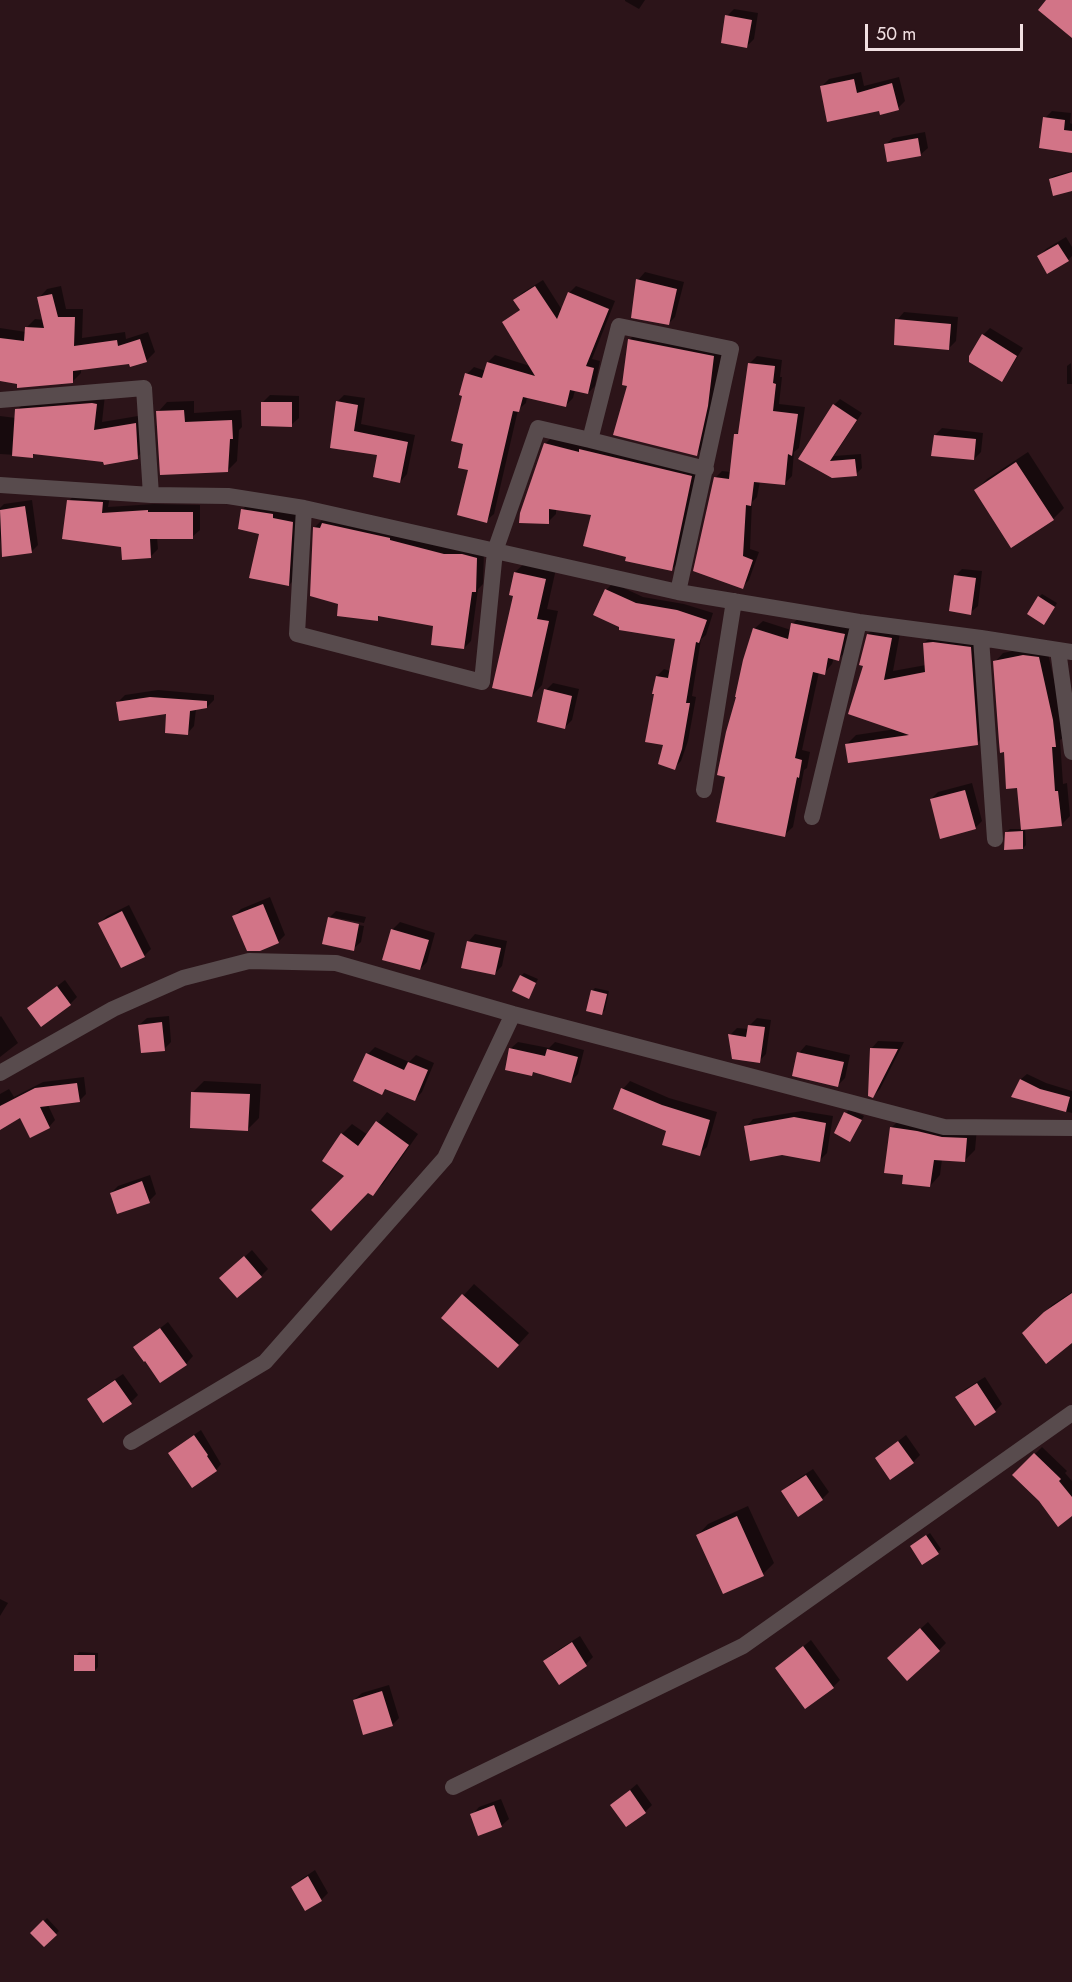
<!DOCTYPE html>
<html>
<head>
<meta charset="utf-8">
<style>
  body { margin:0 }
  #map { position:relative; width:1072px; height:1982px; overflow:hidden; background:#2c1419; font-family:Jost,sans-serif }
  canvas { display:block }
  .scale { position:absolute; left:865px; top:24px; width:158px; height:27px; box-sizing:border-box; border:3px solid #f1e0e2; border-top:0; padding-left:8px; font-size:18px; line-height:21px; white-space:nowrap; color:#f1e0e2; -webkit-text-stroke:4px #2c1419; paint-order:stroke }
</style>
</head>
<body>
<div id="map">
<canvas width="1072" height="1982"></canvas>
<div class="scale">50 m</div>
</div>
<script>
const c = document.querySelector('canvas').getContext('2d');
c.lineJoin = 'round';
function paint(path, color) { c.fillStyle = color; c.fill(path, 'evenodd'); }
const shape = rows => new Path2D(rows.map(r => 'M' + r).join(''));
function strokePath(path, color, width, dash) { c.strokeStyle = color; c.lineWidth = width; c.lineCap = dash ? 'butt' : 'round'; c.setLineDash(dash || []); c.stroke(path); }
paint(shape([
  [625,0,645,0,639,9,625,1],
  [734,9,758,13,754,39,747,46,727,16],
  [861,72,864,86,899,77,905,101,898,108,880,109,821,87,829,79],
  [1052,111,1071,113,1070,123,1072,124,1072,151,1045,118],
  [925,132,928,148,920,155,885,145,893,138],
  [1072,171,1072,189,1050,179,1054,176],
  [1066,237,1072,247,1072,256,1068,260,1039,256,1046,249],
  [645,272,684,282,675,317,668,324,638,280],
  [543,280,562,310,569,293,576,286,615,301,592,359,600,361,595,386,588,393,575,390,573,398,566,405,527,396,526,403,518,410,494,514,486,521,469,469,465,443,467,374,474,367,486,371,488,362,495,355,530,366,504,323,521,309,515,300,522,293],
  [61,286,66,309,83,309,82,338,125,332,126,339,148,332,155,352,146,361,81,369,81,373,72,382,0,380,0,328,26,332,26,328,35,319,44,320,39,298,47,289],
  [904,312,958,317,956,341,949,348,897,320],
  [990,328,1023,348,1008,372,1001,380,983,335],
  [638,331,722,348,716,397,705,446,696,454,630,339],
  [757,356,782,360,780,377,782,377,779,404,805,407,799,448,794,452,792,476,785,483,760,481,757,497,752,502,750,549,759,552,749,580,742,587,715,478,722,471,731,472,736,435,740,430,750,363],
  [1071,363,1072,384,1067,384,1067,366],
  [105,395,102,422,144,415,146,449,137,457,105,461,36,453,32,456,0,454,0,416,16,418,17,410,26,401],
  [270,395,299,396,299,418,291,425,262,403],
  [344,395,365,398,361,424,415,435,407,474,400,482,379,454,331,447,337,402],
  [840,399,862,413,834,456,861,454,862,468,856,474,800,459,834,405],
  [194,401,194,413,241,410,242,427,239,430,237,461,227,471,158,412,167,402],
  [942,428,983,433,981,452,974,459,935,435],
  [553,436,700,469,679,562,671,570,628,556,593,514,556,508,556,514,548,522,545,444],
  [1028,452,1064,508,1053,519,976,490,987,479],
  [76,493,110,496,108,507,154,504,200,505,200,530,192,537,157,537,158,549,151,556,123,546,69,501],
  [32,500,38,545,31,552,3,556,0,537,0,508,4,504],
  [250,502,299,515,296,578,289,585,260,532,243,509],
  [322,520,484,551,483,584,478,589,471,641,464,648,435,625,381,615,377,619,340,603,315,527],
  [526,562,556,569,547,609,558,611,542,685,532,696,515,595,515,572],
  [962,569,982,571,978,606,970,613,955,576],
  [613,583,643,597,684,604,713,613,706,635,701,639,692,696,696,697,688,741,681,761,674,768,665,744,657,676,664,669,670,671,676,638,606,590],
  [1042,594,1057,603,1047,620,1039,597],
  [801,616,853,626,847,651,838,659,834,658,832,664,824,673,819,672,802,750,810,752,807,768,804,770,793,827,784,835,754,629,763,621,791,630,792,624],
  [878,625,901,628,893,671,926,665,924,643,934,634,980,638,987,733,977,743,847,744,856,735,896,729,865,665,868,634],
  [1032,647,1047,649,1061,711,1064,737,1060,740,1063,784,1067,783,1070,816,1061,825,1025,828,1026,845,1023,848,1006,832,1010,829,1023,829,1019,787,995,662,1003,653],
  [553,683,579,689,572,720,565,727,546,690],
  [158,690,214,695,214,700,207,707,196,709,194,726,187,734,168,713,118,702,125,695],
  [972,783,982,821,975,828,931,799,938,792],
  [270,897,285,935,278,942,234,916,241,909],
  [129,905,151,949,144,956,100,923,107,916],
  [336,911,366,917,364,923,332,917,332,920,364,926,361,942,353,949,329,918],
  [400,922,435,933,427,962,420,969,384,958,393,929],
  [475,934,507,941,502,966,495,973,468,942],
  [524,973,538,979,528,997,521,976],
  [65,980,77,997,70,1004,29,1008],
  [595,988,609,991,605,1010,602,1013,592,991],
  [1,1016,18,1043,0,1057,0,1017],
  [169,1016,171,1042,164,1049,139,1025,147,1018],
  [757,1018,771,1020,766,1054,759,1061,730,1035,737,1028,749,1029,749,1026],
  [878,1041,904,1042,880,1089,873,1096,871,1049],
  [518,1042,549,1048,555,1042,584,1050,578,1074,571,1081,535,1071,532,1074,510,1049],
  [806,1045,850,1055,845,1078,838,1085,799,1053],
  [375,1047,409,1062,416,1055,434,1063,422,1092,415,1099,387,1088,382,1093,368,1054],
  [1027,1074,1046,1083,1072,1091,1072,1113,1013,1096,1021,1079],
  [84,1077,86,1094,80,1100,48,1105,55,1120,49,1127,20,1115,0,1128,0,1094,9,1089,14,1097,43,1082],
  [204,1081,261,1084,259,1118,248,1129,193,1092],
  [630,1081,669,1098,717,1112,707,1147,699,1154,668,1130,614,1108,623,1089],
  [849,1109,864,1116,850,1140,836,1133],
  [802,1111,833,1116,827,1153,819,1161,746,1127,753,1119],
  [387,1112,418,1134,383,1184,372,1194,346,1176,342,1134,352,1124,368,1135],
  [901,1118,977,1128,975,1150,965,1160,942,1159,940,1175,930,1186,905,1174,891,1128],
  [150,1175,156,1194,149,1201,111,1193,118,1186],
  [252,1250,268,1269,261,1276,229,1271],
  [474,1284,529,1333,509,1355,443,1318],
  [1072,1292,1072,1341,1024,1333,1052,1305],
  [168,1322,193,1356,186,1364,160,1381,135,1348],
  [123,1374,138,1395,131,1402,89,1399,96,1392],
  [985,1377,1002,1404,995,1411,957,1398,964,1390],
  [201,1430,221,1464,216,1470,175,1448],
  [906,1435,920,1455,913,1462,877,1458],
  [1042,1447,1067,1471,1065,1473,1072,1481,1072,1514,1040,1500,1014,1475],
  [813,1469,829,1492,822,1499,783,1491,790,1484],
  [748,1506,774,1563,763,1574,697,1536,708,1524],
  [930,1533,941,1549,938,1552,915,1543],
  [0,1599,8,1603,0,1616],
  [928,1622,946,1643,939,1650,896,1651],
  [580,1636,593,1657,586,1664,559,1682,545,1661,552,1654],
  [811,1640,840,1680,833,1687,777,1668],
  [79,1652,98,1653,98,1667,95,1670,76,1656],
  [389,1685,399,1718,392,1725,354,1700,362,1693],
  [637,1784,652,1805,645,1812,612,1805],
  [501,1799,509,1819,501,1826,472,1815,479,1807],
  [315,1870,328,1893,321,1900,293,1887,300,1880],
  [47,1918,59,1931,44,1945,33,1933]
]), '#0007');
paint(shape([
  [1046,0,1072,0,1072,38,1038,10],
  [725,15,752,20,747,48,721,43],
  [854,79,857,93,892,83,899,110,880,115,879,111,827,122,820,86],
  [1043,117,1065,120,1064,130,1072,131,1072,153,1039,148],
  [918,138,921,156,887,162,884,144],
  [1072,172,1072,191,1053,196,1049,179],
  [1058,244,1069,261,1047,274,1037,256],
  [636,279,677,289,669,325,631,318],
  [535,286,557,319,568,292,609,309,586,366,594,368,588,394,570,390,566,407,523,397,519,412,513,411,487,523,457,515,468,470,458,468,463,444,451,441,462,396,459,395,465,373,482,378,487,362,535,376,502,322,520,310,513,300],
  [52,294,58,317,75,317,74,346,117,340,118,346,140,339,147,362,130,367,129,364,73,371,73,383,17,388,17,384,0,381,0,338,24,341,25,327,44,328,37,297],
  [895,319,951,324,949,350,894,345],
  [982,334,1017,356,1002,382,969,362,969,356],
  [628,339,714,356,708,406,697,456,613,435,627,386,622,385],
  [748,363,775,366,773,383,776,384,773,411,798,414,792,456,788,454,785,485,754,482,751,506,746,505,743,556,753,560,743,589,693,571,714,477,729,479,734,434,738,434],
  [336,401,358,405,354,431,408,442,400,483,373,477,377,455,330,448],
  [261,402,292,402,292,427,261,426],
  [92,403,97,404,94,430,136,423,138,459,104,465,103,462,33,454,33,458,12,456,15,409],
  [833,404,857,420,830,461,855,459,857,476,832,478,798,459],
  [184,410,185,422,232,420,233,439,230,439,228,472,160,475,156,411],
  [934,435,976,439,974,460,931,456],
  [544,443,579,452,579,449,692,476,672,571,625,561,626,557,583,546,591,515,549,509,549,524,519,523,520,513],
  [1016,462,1054,520,1011,548,974,490],
  [67,500,103,502,102,513,148,510,148,512,193,512,193,539,150,539,151,558,122,560,121,547,62,539],
  [25,506,32,553,2,557,0,510],
  [241,509,273,514,273,518,293,522,289,586,249,578,259,534,238,529],
  [322,523,390,538,390,540,444,554,462,554,477,558,476,592,472,592,464,649,431,645,433,626,378,616,378,621,337,616,338,604,310,596,313,527,320,528],
  [514,572,546,579,537,619,549,621,532,697,492,688,513,596,509,595],
  [954,575,976,578,971,615,949,611],
  [605,589,636,603,677,610,707,620,699,643,696,642,686,703,690,703,682,749,675,770,658,764,663,745,645,742,654,694,652,694,656,676,668,678,675,639,619,630,619,627,593,615],
  [1038,596,1055,607,1044,625,1027,614],
  [791,623,845,634,839,661,828,658,825,675,813,672,795,758,802,760,799,778,797,777,785,837,716,822,725,777,717,775,726,732,736,697,735,697,743,660,753,628,788,639],
  [867,634,892,638,884,680,925,672,923,643,933,642,971,647,978,745,848,763,845,744,909,735,848,714,863,666,859,665],
  [1023,655,1039,657,1053,720,1056,747,1052,747,1055,791,1058,791,1062,826,1021,830,1017,788,1006,789,1004,752,1000,753,999,742,993,661],
  [544,689,572,696,565,729,537,722],
  [150,697,207,701,207,708,190,711,188,735,165,733,166,714,119,721,116,702],
  [965,790,976,829,940,839,930,799],
  [1023,831,1023,849,1004,850,1005,832],
  [263,904,279,943,260,951,247,951,232,916],
  [122,911,145,957,121,968,98,923],
  [328,917,359,924,354,951,322,944],
  [391,929,429,940,420,970,382,960],
  [467,941,501,948,495,975,461,968],
  [520,975,536,983,529,999,512,991],
  [57,986,71,1005,41,1027,27,1008],
  [591,990,607,994,602,1015,586,1011],
  [162,1022,165,1051,141,1053,138,1025],
  [748,1025,765,1027,760,1063,732,1059,728,1034,746,1037],
  [509,1048,545,1056,547,1049,578,1057,571,1083,533,1072,532,1076,505,1070],
  [870,1048,898,1049,873,1098,868,1096],
  [797,1052,844,1062,838,1087,792,1076],
  [366,1053,404,1070,408,1062,428,1070,415,1101,385,1089,382,1095,353,1081],
  [1020,1079,1040,1089,1070,1097,1066,1112,1011,1097],
  [77,1083,80,1102,40,1107,50,1128,30,1138,20,1118,0,1130,0,1106,35,1088],
  [621,1088,662,1105,710,1120,700,1156,662,1145,666,1131,613,1109],
  [191,1092,250,1094,248,1131,190,1128],
  [844,1112,862,1120,850,1142,834,1133],
  [794,1117,826,1123,820,1162,782,1155,750,1161,744,1126],
  [376,1121,409,1145,373,1196,368,1193,331,1231,311,1210,344,1176,322,1161,341,1133,358,1146],
  [890,1127,917,1131,942,1137,967,1138,965,1162,934,1160,930,1187,902,1184,903,1175,884,1173],
  [142,1181,150,1203,117,1214,110,1193],
  [244,1256,262,1277,237,1298,219,1278],
  [1072,1293,1072,1343,1046,1364,1022,1333,1044,1312],
  [462,1294,519,1345,498,1368,441,1318],
  [160,1328,187,1365,160,1383,145,1361,144,1362,133,1347],
  [115,1380,132,1404,103,1423,87,1399],
  [977,1383,996,1412,975,1426,955,1397],
  [194,1435,208,1455,207,1456,217,1471,192,1488,168,1453],
  [898,1441,914,1463,890,1480,875,1458],
  [1034,1453,1061,1479,1059,1481,1072,1497,1072,1516,1058,1527,1039,1501,1012,1475],
  [806,1475,823,1500,798,1517,781,1491],
  [737,1516,764,1576,723,1594,696,1535],
  [926,1535,939,1554,922,1565,910,1546],
  [920,1628,940,1651,907,1681,887,1658],
  [572,1642,587,1666,559,1685,543,1661],
  [803,1646,834,1688,805,1709,775,1668],
  [74,1655,95,1655,95,1671,74,1671],
  [382,1691,393,1726,363,1735,353,1700],
  [630,1790,646,1813,626,1827,610,1805],
  [494,1805,502,1827,478,1836,470,1814],
  [308,1876,322,1901,305,1911,291,1887],
  [43,1920,57,1935,44,1947,30,1933]
]), '#d27487');
strokePath(shape([
  [0,400,144,388,151,495],
  [590,440,706,469],
  [0,485,151,495,228,496,304,508,678,592,859,622,981,638,1072,652],
  [304,508,297,634,482,682,495,551,538,428,590,440,619,326,731,349,678,592],
  [981,638,995,839],
  [1058,650,1072,752],
  [704,790,734,601],
  [812,817,859,622],
  [0,1073,113,1009,183,978,249,961,336,963,513,1014,944,1127,1072,1128],
  [131,1442,265,1362,445,1158,513,1014],
  [453,1787,743,1646,1072,1413]
]), '#584b4d', 16);
</script>
</body>
</html>
